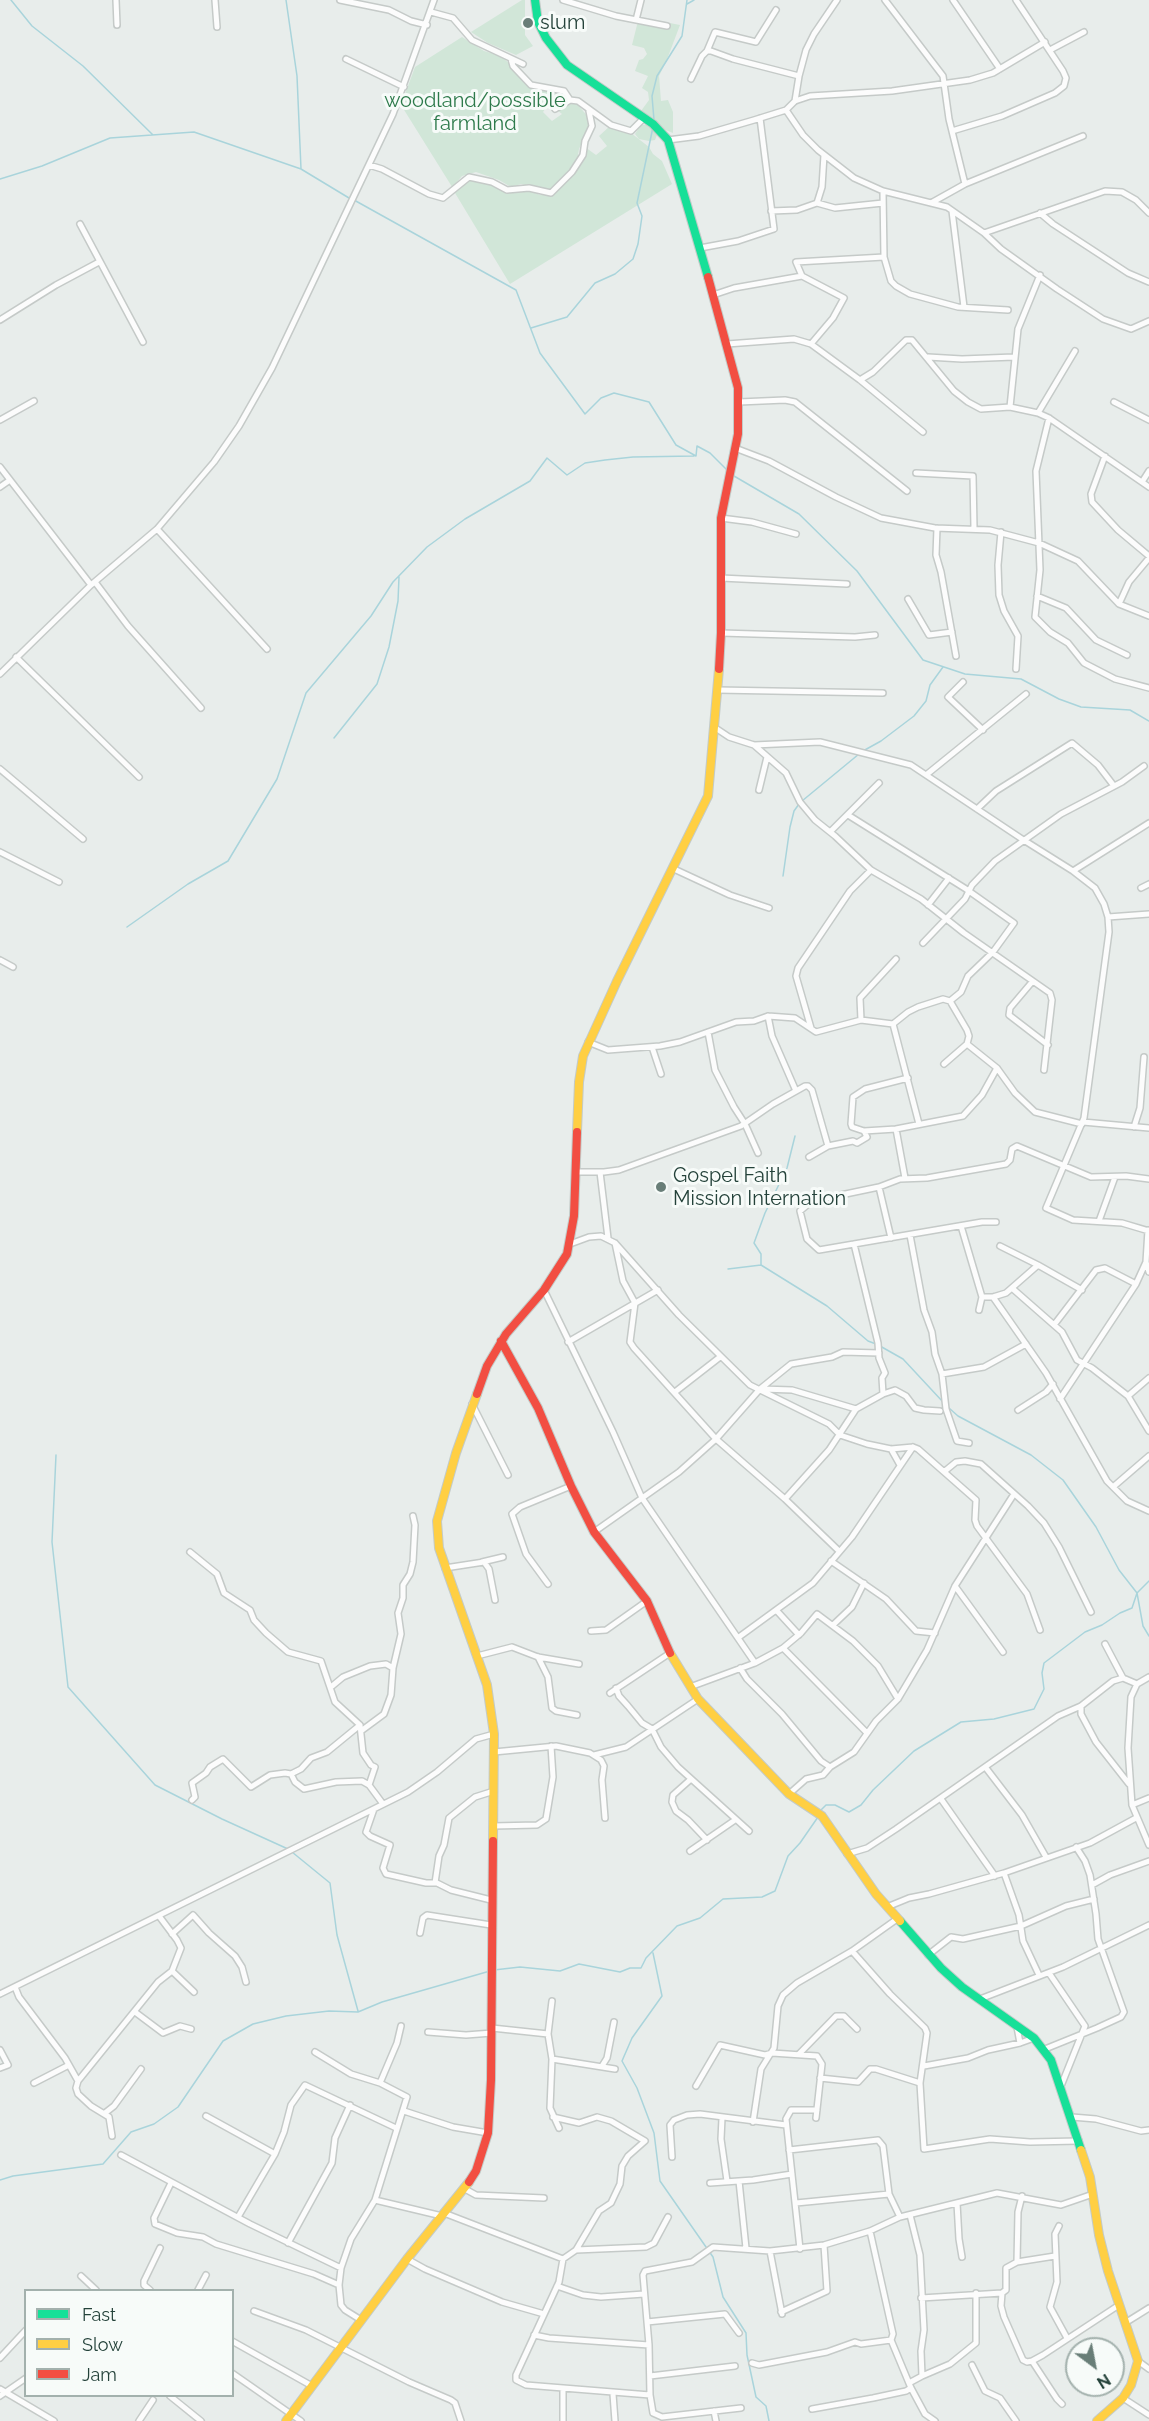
<!DOCTYPE html>
<html>
<head>
<meta charset="utf-8">
<style>
  body { margin:0 }
  #map { position:relative; width:1149px; height:2421px; overflow:hidden; background:#e8edeb; font-family:Raleway,sans-serif }
  canvas { display:block }
  .legend { position:absolute; left:24px; top:2289px; width:210px; height:108px; box-sizing:border-box; background:#f7fbf9; border:2px solid #a3b1ad; margin:0; padding:8px 10px; list-style:none; font-size:18px; color:#24423a }
  .legend li { display:flex; align-items:center; gap:12px; height:30px }
  .legend b { width:30px; border:2px solid #a3b1ad }
  .north { position:absolute; left:1065px; top:2337px; width:60px; height:60px; box-sizing:border-box; background:#f7fbf9; border:2px solid #a3b1ad; border-radius:50%; rotate:148deg; font-size:16px; font-weight:700; line-height:24px; text-align:center; color:#24423a }
  .north::after { content:''; display:block; margin:auto; width:21px; height:27px; background:#697e78; clip-path:polygon(50% 0,100% 100%,50% 72%,0 100%) }
</style>
</head>
<body>
<div id="map">
<canvas width="1149" height="2421"></canvas>
<ul class="legend">
<li><b style="height:8px;background:#16e098"></b>Fast</li>
<li><b style="height:8px;background:#ffcf43"></b>Slow</li>
<li><b style="height:8px;background:#f24e42"></b>Jam</li>
</ul>
<div class="north">N</div>
</div>
<script>
const c = document.querySelector('canvas').getContext('2d');
c.lineJoin = 'round';
function paint(path, color) { c.fillStyle = color; c.fill(path, 'evenodd'); }
const shape = rows => new Path2D(rows.map(r => 'M' + r).join(''));
function strokePath(path, color, width, dash) { c.strokeStyle = color; c.lineWidth = width; c.lineCap = dash ? 'butt' : 'round'; c.setLineDash(dash || []); c.stroke(path); }
function write(font, color, halo, rows, align = 'center') {
  c.font = font + ' Raleway,sans-serif'; c.lineWidth = 6; c.setLineDash([]); c.textBaseline = 'middle'; c.strokeStyle = halo; c.fillStyle = color; for (const [text, x, y, turn = 0] of rows) {
    c.save(); c.translate(x, y); c.rotate((+turn || 0) * Math.PI / 180); c.textAlign = isNaN(turn) ? turn : align; if (halo) c.strokeText(text, 0, 0); c.fillText(text, 0, 0); c.restore();
  }
}
paint(shape([
  [522,0,525,0,525,35,533,46,516,55,488,43,471,32],
  [639,17,680,25,666,62,659,76,661,101,668,100,673,112,673,133,663,129,641,111,649,100,648,92,642,88,648,76,635,71,639,60,643,59,647,54,644,48,632,45],
  [462,37,484,51,501,56,538,90,561,91,566,98,554,106,550,102,543,112,552,121,562,114,557,110,569,101,577,104,590,119,591,122,579,149,576,167,547,191,521,184,511,187,499,180,476,172,462,176,456,183,454,190,401,105,415,67],
  [641,125,648,125,657,135,655,140,649,141,639,139,635,134],
  [610,126,631,133,649,147,653,154,662,161,672,184,510,284,455,193,459,184,472,177,514,191,526,189,540,195,552,192,580,166,581,153,585,147,596,155,607,146,599,136]
]), '#d1e6d8');
strokePath(shape([
  [11,0,32,26,83,66,153,135],
  [286,0,297,76,301,169],
  [687,4,694,0],
  [654,120,652,96,657,76,682,36,687,0],
  [0,179,42,166,110,138,194,132,301,169,349,198],
  [354,200,516,290,540,353,585,414,601,398,614,393,649,402,676,445,696,456,697,446,710,453,728,471],
  [531,328,567,317,595,283,615,274,633,259,638,244,642,216,637,203,653,127],
  [734,476,799,514,857,571,923,660,965,674,1021,679,1059,699,1081,707,1130,710,1149,721],
  [334,738,377,684,389,647,398,601,399,577],
  [863,751,881,741,914,716,926,701,930,685,943,667],
  [802,801,859,754],
  [783,876,790,827,794,811,799,804],
  [127,927,188,884,228,861,277,779,306,693,371,616,393,582,427,547,465,519,530,481,547,458,567,475,585,463,605,460,633,457,694,456],
  [761,1265,761,1254,754,1243,765,1213,787,1168,795,1136],
  [728,1269,761,1265,827,1306,868,1341,876,1344],
  [880,1346,903,1359,943,1402],
  [949,1408,958,1416,1031,1455,1063,1480,1096,1527,1119,1570,1137,1593,1143,1626,1149,1636],
  [56,1455,52,1542,68,1687,155,1785,222,1819,288,1849],
  [821,1810,826,1805,835,1805,849,1812,861,1805,873,1790,914,1751,961,1722,994,1719,1034,1709,1044,1689,1042,1673,1044,1663,1085,1632,1102,1625,1120,1613,1132,1608,1137,1593,1149,1581],
  [292,1852,330,1883,337,1935,358,2011],
  [653,1953,662,1996,632,2038,622,2061,637,2088,654,2133,660,2181,713,2257,723,2297,746,2333,747,2355,756,2397,766,2406,769,2421],
  [494,1970,520,1967,560,1971,579,1964,620,1972,630,1968,641,1968,646,1958,677,1926,700,1918,723,1899,762,1897,775,1891,788,1856,800,1843,818,1817],
  [0,2180,13,2176,103,2164,131,2132,154,2124,178,2107,223,2041,253,2024,286,2016,329,2011,358,2012,382,2002,490,1971]
]), '#a9d4db', 1.5);
const street = shape([
  [116,0,117,25],
  [215,0,217,27],
  [340,0,389,10,411,21,427,25],
  [563,0,616,16,667,26],
  [885,0,943,76,949,119,965,184],
  [953,0,1000,69],
  [431,12,453,18,472,40,523,64],
  [636,20,641,0],
  [1050,50,1084,32],
  [707,51,715,32,756,42,776,10],
  [346,59,404,87],
  [511,59,513,66,531,85,564,91,570,100,578,101,611,125,631,131,644,118],
  [691,79,702,56,707,51,711,51,733,59,799,76],
  [795,101,799,76,806,50,814,34,837,0],
  [555,109,570,100],
  [786,110,803,135,818,150,854,178,883,191,947,207,984,233,1001,249,1057,289,1103,319,1131,329,1149,321],
  [952,131,1002,116,1055,93,1064,86,1066,78,1063,71,1016,0],
  [668,140,699,136,754,120,786,110,795,101,810,96,892,91,970,80,993,73,1045,42],
  [369,165,382,169,429,194,443,198,469,177,492,182,507,190,529,188,551,193,572,172,583,155,585,141,592,126,589,111],
  [883,191,884,257,891,281,896,286,910,294,958,307,1008,310],
  [817,203,822,187,824,155],
  [931,203,965,184,1083,136],
  [771,211,797,210,817,203,835,208,883,203],
  [952,211,964,307],
  [1040,213,1053,224,1128,273,1149,282],
  [80,224,143,342],
  [984,233,1105,191,1122,192,1136,200,1149,213],
  [700,248,738,241,774,229,760,118],
  [713,295,734,288,802,276],
  [0,320,56,285,99,262],
  [727,344,794,339,811,344,860,380,923,432],
  [811,344,833,318,844,298,802,276,796,262,884,257],
  [928,357,962,359,1014,357],
  [860,380,873,372,906,340,912,340,954,391,968,402,981,409,1010,407,1038,413,1049,418,1149,487],
  [739,402,785,400,795,402,907,491],
  [1114,402,1149,420],
  [1010,407,1018,329,1040,275],
  [1038,413,1075,351],
  [1049,418,1036,471,1040,570,1035,617,1050,632,1068,643,1084,663,1115,679,1149,688],
  [0,420,34,401],
  [735,448,769,461,836,497,881,518,935,528,990,530,1039,543,1078,561,1119,604,1149,616],
  [1105,456,1091,494,1092,502,1118,530,1149,556],
  [0,467,91,585],
  [916,473,973,476,974,528],
  [1142,482,1149,471],
  [0,487,10,480],
  [721,518,752,522,796,534],
  [937,528,936,555,941,572,956,656],
  [157,529,267,649],
  [1001,532,998,565,999,595,1004,611,1018,636,1016,669],
  [721,578,847,584],
  [95,582,128,626,201,708],
  [1037,596,1066,608,1096,640,1127,655],
  [908,599,929,635,952,632],
  [1119,604,1129,582,1149,558],
  [721,633,855,637,875,635],
  [16,657,139,777],
  [0,674,91,585,157,529,214,462,239,426,272,368,393,114,434,0],
  [963,682,948,697,983,730],
  [717,690,883,693],
  [714,727,729,737,754,745,820,742,911,765,1022,839,1073,871,1149,823],
  [754,745,786,773,800,802,815,820,835,836,871,870,921,899,964,933,1050,993,1052,1000,1044,1070],
  [0,769,83,839],
  [926,775,1026,694],
  [759,790,767,757],
  [977,809,996,791,1072,743,1098,765,1114,786],
  [830,832,879,783],
  [0,852,59,882],
  [674,869,730,895,769,908],
  [1073,871,1095,888,1104,904,1108,917,1109,932,1084,1118,1046,1208,1073,1220,1122,1223,1149,1231],
  [1141,888,1149,884],
  [928,905,949,878],
  [1108,917,1149,914],
  [923,943,965,899,972,885,995,861,1061,814,1122,782,1144,766],
  [0,960,13,967],
  [1032,982,1010,1008,1009,1015,1048,1045],
  [950,1001,967,1030,969,1036,967,1044],
  [768,1016,772,1036,796,1091],
  [861,1020,860,998,896,959],
  [893,1024,919,1124],
  [811,1028,796,976,798,968,850,891,871,870],
  [708,1032,715,1070,734,1107,745,1124,758,1153],
  [588,1042,608,1050,660,1046,680,1042,736,1022,754,1021,768,1016,795,1018,816,1032,861,1020,893,1024,908,1012,918,1007,943,999,950,1001,961,992,968,976,993,952,1014,923,966,889,848,815],
  [652,1047,661,1074],
  [944,1064,967,1044,997,1068,1015,1093,1035,1112,1082,1124],
  [1083,1122,1149,1128],
  [1134,1127,1140,1108,1144,1057],
  [896,1129,864,1131,852,1127,851,1124,853,1097,865,1089,908,1078],
  [809,1157,828,1146,853,1141,857,1143,867,1137,864,1131],
  [576,1172,604,1172,619,1170,741,1126,773,1104,805,1086,808,1086,812,1090,828,1146],
  [600,1172,608,1238],
  [905,1178,896,1129,963,1116,982,1095,997,1068],
  [879,1187,891,1238],
  [1099,1221,1115,1177],
  [996,1222,982,1222,819,1250,807,1239,800,1211,812,1201,879,1187,900,1179,927,1178,1006,1164,1010,1160,1012,1149,1017,1146,1091,1177,1126,1176,1149,1179],
  [961,1226,982,1297],
  [1148,1230,1146,1262,1149,1272],
  [910,1235,924,1310,932,1332,935,1354,942,1374,946,1409,957,1441,969,1443],
  [615,1243,623,1281,635,1303,630,1342,634,1348,716,1439,785,1499,839,1551],
  [570,1244,589,1237,601,1236,615,1243,679,1315,750,1385,829,1424,840,1435,867,1444,891,1449,913,1447,918,1449,976,1500,975,1520,977,1526,1027,1594,1040,1630],
  [1000,1246,1038,1265],
  [1013,1289,1062,1332,1077,1360,1092,1368,1128,1396,1149,1431],
  [544,1290,613,1432,642,1498,755,1663],
  [993,1297,1046,1373,1107,1481,1127,1501,1149,1511],
  [979,1310,982,1297,993,1297,1006,1293,1038,1265,1082,1290],
  [1054,1325,1096,1270,1105,1268,1136,1284,1146,1262],
  [568,1342,658,1290],
  [942,1374,984,1367,1026,1344],
  [762,1389,792,1390,856,1409],
  [675,1392,720,1357],
  [883,1394,895,1390,906,1396,915,1408,924,1410,940,1411],
  [1128,1396,1149,1378],
  [1060,1399,1136,1284],
  [472,1404,508,1475],
  [1018,1410,1046,1392,1053,1384],
  [891,1449,900,1465],
  [945,1471,956,1462,965,1461,981,1464,1028,1506,1044,1523,1059,1547,1091,1612],
  [1113,1487,1149,1456],
  [785,1499,829,1450,856,1409,883,1394,882,1378,885,1373,879,1358,878,1343,854,1244],
  [594,1532,679,1472,716,1439,760,1389,791,1364,832,1357,843,1352,879,1353],
  [190,1552,217,1574,224,1593,250,1610,254,1620,266,1633,288,1652,321,1661,335,1702,360,1725,363,1753,371,1765,375,1767,369,1785,383,1804],
  [831,1561,886,1599,916,1631,935,1633],
  [482,1562,503,1557],
  [445,1568,484,1562,489,1569,495,1600],
  [548,1584,526,1554,512,1514,520,1507,571,1486],
  [955,1586,1003,1652],
  [777,1611,799,1635],
  [833,1625,852,1607,864,1583],
  [591,1631,606,1630,647,1601],
  [739,1637,813,1583,852,1537,913,1447],
  [1105,1644,1123,1678],
  [783,1648,867,1733],
  [477,1656,512,1647,538,1657,579,1664],
  [538,1657,548,1677,552,1708,556,1711,577,1715],
  [740,1668,747,1679,782,1714,821,1761,830,1767],
  [1149,1677,1137,1684,1131,1697,1128,1748,1132,1805,1149,1845],
  [331,1687,343,1677,370,1666,386,1664,393,1668],
  [690,1687,755,1663,783,1648,801,1633,817,1614,853,1641,878,1666,898,1699],
  [616,1688,619,1696,628,1706,642,1723,652,1729,661,1747,678,1767,749,1831],
  [610,1693,670,1653],
  [1081,1706,1081,1714,1096,1742,1129,1784],
  [361,1731,384,1714,391,1695,393,1668,401,1634,398,1613,403,1598,403,1585,410,1574,413,1562,415,1525,413,1516],
  [494,1752,556,1746,590,1753,601,1760,604,1766,602,1780,605,1818],
  [594,1755,626,1747,698,1699],
  [986,1768,1022,1815,1046,1857],
  [291,1774,301,1769,311,1758,327,1752,360,1725],
  [691,1779,673,1795,672,1802,676,1811,688,1820,707,1840],
  [789,1794,806,1779,823,1775,830,1767,854,1752,876,1721,898,1699,927,1650,955,1586,1014,1494],
  [941,1799,995,1876],
  [192,1800,195,1797,192,1783,206,1773,210,1767,223,1759,251,1787,270,1775,285,1773,291,1774,295,1782,304,1789,336,1782,362,1781,369,1785],
  [1132,1805,1149,1798],
  [374,1809,366,1832,370,1836,390,1845,383,1868,386,1874,426,1883,437,1883,451,1890,491,1900],
  [493,1826,537,1825,546,1819,553,1777,551,1746],
  [690,1851,735,1820],
  [847,1854,867,1848,896,1829,1058,1716,1081,1706,1113,1681,1123,1678,1137,1684],
  [1004,1873,1019,1915,1023,1941,1039,1975],
  [435,1883,439,1856,444,1845,449,1818,475,1797,494,1791],
  [1092,1885,1110,1875,1149,1861],
  [887,1907,909,1898,929,1894,1004,1873,1090,1843,1136,1818],
  [420,1933,423,1918,427,1915,491,1925],
  [172,1934,193,1915,209,1933,235,1956,242,1967,246,1982],
  [852,1951,890,1994,925,2028,927,2033,920,2083,924,2149,990,2139,1030,2142,1079,2141],
  [928,1955,951,1937,963,1939,1021,1926,1066,1906,1094,1899],
  [172,1971,194,1992],
  [1049,1973,1085,2026,1061,2086],
  [15,1987,19,1997,65,2058,78,2081],
  [0,1994,408,1792,437,1772,476,1739,494,1734],
  [980,1999,1063,1967,1149,1925],
  [552,2001,548,2034,552,2059,550,2108,559,2128],
  [135,2012,163,2033,180,2026,191,2029],
  [1017,2027,1020,2043,1034,2038],
  [492,2028,548,2034],
  [428,2032,466,2035,492,2033],
  [1045,2049,1097,2028,1121,2017,1124,2012,1098,1939,1096,1914,1090,1875,1085,1861,1076,1847],
  [0,2050,8,2065,0,2068],
  [315,2052,351,2074,380,2083,407,2097,375,2200,351,2239,341,2268,339,2285,341,2305,345,2310,361,2320],
  [799,2054,836,2016,844,2016,857,2029],
  [552,2059,615,2069],
  [602,2066,607,2058,614,2022],
  [924,2066,968,2058,988,2050,1020,2043],
  [820,2078,858,2082,870,2069,876,2069,920,2083],
  [34,2083,69,2065],
  [380,2083,397,2043,401,2026],
  [696,2086,720,2045,765,2055,772,2053,817,2056,822,2064,816,2118],
  [404,2111,453,2127,488,2133],
  [105,2113,114,2106,141,2069],
  [206,2116,275,2154],
  [553,2117,579,2123,597,2117,611,2121,645,2141,628,2156,622,2166,620,2184,611,2203,599,2211,576,2250,563,2259,559,2282,516,2375,516,2380,526,2385,650,2395],
  [1072,2117,1096,2119,1141,2131,1149,2130],
  [722,2118,721,2139,727,2181],
  [753,2122,761,2069,774,2048,778,2006,783,1995,797,1983,852,1951,897,1919],
  [112,2136,109,2117,91,2106,78,2094,76,2088,78,2081,158,1982,172,1971,181,1948,177,1940,159,1916],
  [789,2150,878,2140,883,2146,889,2194,900,2217],
  [121,2155,250,2224,341,2268],
  [672,2157,670,2125,674,2120,687,2115,700,2114,786,2125],
  [739,2181,746,2248],
  [171,2183,154,2218,155,2224,177,2233,203,2237,216,2244,314,2274,339,2285],
  [710,2183,753,2180,792,2174],
  [465,2189,476,2195,544,2198],
  [375,2200,442,2216],
  [796,2203,889,2194],
  [957,2203,959,2239,962,2257],
  [444,2213,563,2259],
  [238,2217,275,2154,284,2132,291,2105,305,2085,396,2128],
  [1059,2226,1055,2234,1057,2282,1050,2307,1067,2338],
  [870,2231,893,2334,891,2340,911,2388,925,2414,935,2421],
  [288,2243,332,2163,335,2138,350,2105],
  [800,2249,786,2119,791,2110,817,2110],
  [576,2250,646,2247,654,2243,668,2217],
  [770,2251,782,2314],
  [1055,2256,1017,2262,1006,2268,1006,2290,1002,2293,1001,2306,1004,2317,1023,2360,1027,2362,1032,2361,1043,2355,1119,2305],
  [407,2259,425,2269,502,2302,544,2314],
  [1017,2262,1018,2212,1022,2196],
  [81,2276,96,2290],
  [557,2286,583,2295,601,2297,644,2294],
  [150,2290,144,2285,144,2281,160,2248],
  [198,2290,206,2275],
  [921,2298,1002,2293],
  [254,2311,306,2330,409,2382,451,2400,455,2403,461,2421],
  [781,2312,827,2291,824,2245],
  [647,2322,725,2314,739,2333],
  [1125,2323,1149,2308],
  [534,2335,549,2338,649,2345],
  [232,2341,312,2386],
  [0,2358,26,2330],
  [1032,2361,1057,2399,1062,2404],
  [1138,2361,1149,2369],
  [752,2363,759,2365,827,2352,855,2342,861,2344,891,2340],
  [972,2365,985,2391,1000,2398,1016,2421],
  [232,2373,301,2421],
  [650,2376,735,2366],
  [922,2376,950,2364,976,2343,976,2293],
  [909,2383,922,2376,921,2351,924,2330,920,2255,910,2215],
  [0,2389,54,2421],
  [613,2394,615,2421],
  [0,2396,26,2378],
  [170,2396,201,2421],
  [1123,2398,1149,2415],
  [741,2408,662,2417,653,2413,650,2395,649,2345,643,2275,645,2271,692,2262,713,2247,770,2251,824,2245,870,2231,900,2217,997,2193,1061,2205,1093,2194],
  [812,2409,873,2398,906,2391,911,2388],
  [714,2411,716,2421],
  [139,2421,153,2400],
  [563,2421,563,2389]
]);
const fast = shape([
  [535,0,538,22,546,38,567,65,653,124,668,140,708,277],
  [900,1921,941,1968,962,1987,1034,2038,1051,2060,1081,2150]
]);
const slow = shape([
  [577,1132,579,1082,583,1056,617,981,708,796,719,669],
  [477,1394,456,1453,437,1521,439,1548,487,1685,494,1734,493,1841],
  [670,1653,698,1699,789,1794,822,1816,876,1894,900,1921],
  [1081,2150,1090,2177,1099,2235,1108,2271,1138,2361,1131,2385,1123,2398,1097,2421],
  [286,2421,407,2259,469,2182]
]);
const jam = shape([
  [708,277,738,388,738,434,721,518,721,633,719,669],
  [501,1341,538,1408,571,1486,594,1532,647,1601,670,1653],
  [477,1394,487,1366,506,1334,544,1290,567,1254,574,1216,577,1132],
  [469,2182,476,2171,488,2133,491,2080,493,1841]
]);
strokePath(street, '#c5cac8', 8);
strokePath(fast, '#c3cbc8', 10);
strokePath(slow, '#c3cbc8', 10);
strokePath(jam, '#c3cbc8', 10);
strokePath(street, '#fcfcfc', 5);
strokePath(fast, '#16e098', 8);
strokePath(slow, '#ffcf43', 8);
strokePath(jam, '#f24e42', 8);
for (const [x, y, r, color] of [
  [528,23,6,"#697e78"],
  [661,1187,6,"#697e78"]
]) { const dot = new Path2D(); dot.arc(x, y, r, 0, 2 * Math.PI); c.fillStyle = color; c.fill(dot); strokePath(dot, '#f7fbf9', 2); }
write('20px', '#24423a', '#f7fbf9', [
  ["slum",540,23],
  ["Gospel Faith",673,1176],
  ["Mission Internation",673,1199]
], 'left');
write('20px', '#2d7a4b', '#f7fbf9', [
  ["woodland/possible",475,101],
  ["farmland",475,124]
]);
</script>
</body>
</html>
